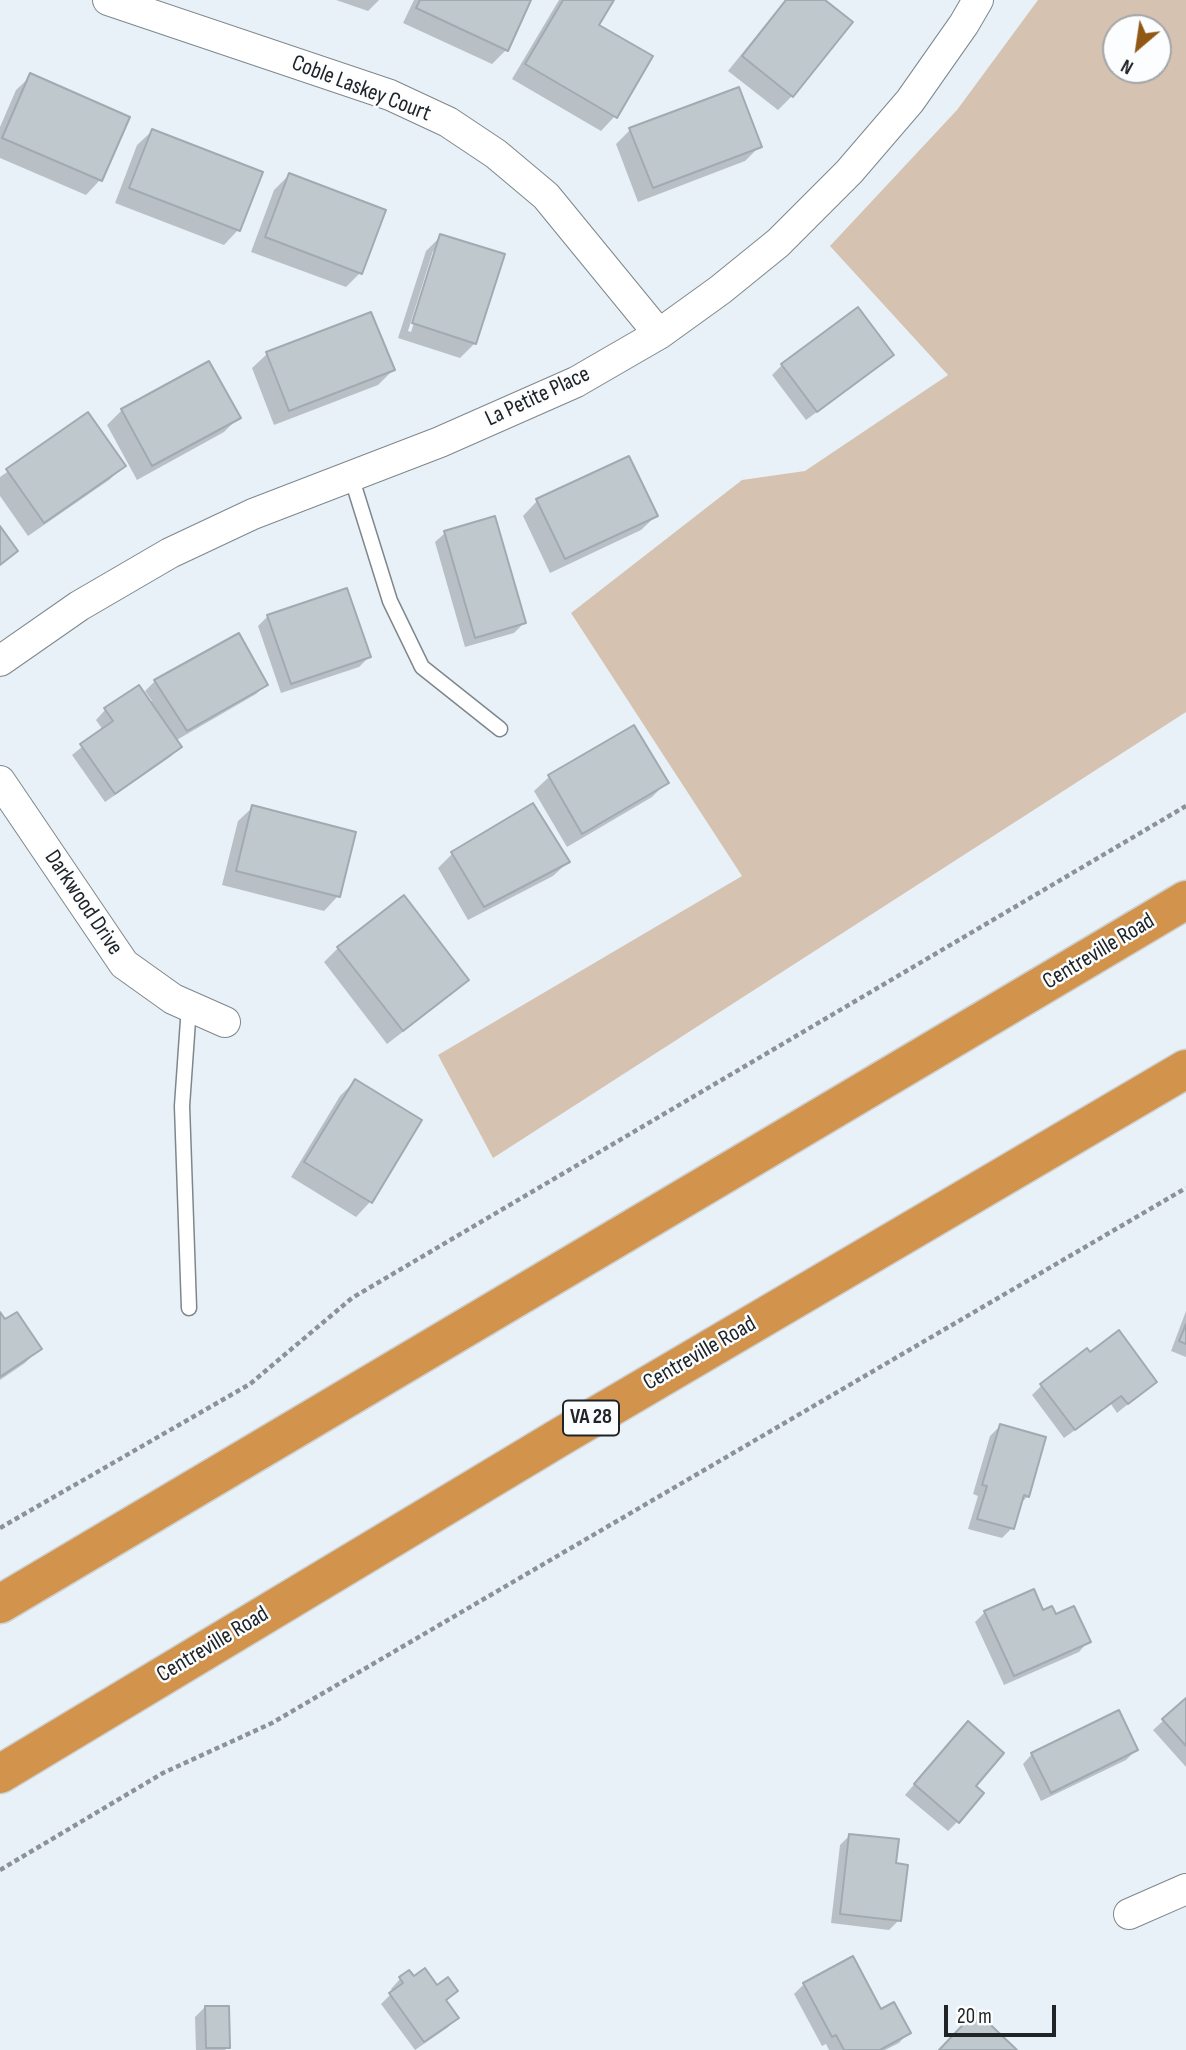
<!DOCTYPE html>
<html>
<head>
<meta charset="utf-8">
<style>
  body { margin:0 }
  #map { position:relative; width:1186px; height:2050px; overflow:hidden; background:#e7f1f7; font-family:"Sofia Sans Condensed",sans-serif }
  canvas { display:block }
  .north { position:absolute; left:1102px; top:14px; width:70px; height:70px; box-sizing:border-box; background:#fbfdfe; border:2px solid #a3a6a8; border-radius:50%; rotate:209deg; font-size:19px; font-weight:700; line-height:28px; text-align:center; color:#202426 }
  .north::after { content:''; display:block; margin:auto; width:24px; height:32px; background:#915714; clip-path:polygon(50% 0,100% 100%,50% 72%,0 100%) }
  .scale { position:absolute; left:944px; top:2005px; width:112px; height:32px; box-sizing:border-box; border:4px solid #202426; border-top:0; padding-left:9px; font-size:21px; line-height:24px; white-space:nowrap; color:#202426; -webkit-text-stroke:5px #fbfdfe; paint-order:stroke }
</style>
</head>
<body>
<div id="map">
<canvas width="1186" height="2050"></canvas>
<div class="north">N</div>
<div class="scale">20 m</div>
</div>
<script>
const c = document.querySelector('canvas').getContext('2d');
c.lineJoin = 'round';
function paint(path, color) { c.fillStyle = color; c.fill(path, 'evenodd'); }
const shape = rows => new Path2D(rows.map(r => 'M' + r).join(''));
function strokePath(path, color, width, dash) { c.strokeStyle = color; c.lineWidth = width; c.lineCap = dash ? 'butt' : 'round'; c.setLineDash(dash || []); c.stroke(path); }
function write(font, color, halo, rows, align = 'center') {
  c.font = font + ' "Sofia Sans Condensed",sans-serif'; c.lineWidth = 5; c.setLineDash([]); c.textBaseline = 'middle'; c.strokeStyle = halo; c.fillStyle = color; for (const [text, x, y, turn = 0] of rows) {
    c.save(); c.translate(x, y); c.rotate((+turn || 0) * Math.PI / 180); c.textAlign = isNaN(turn) ? turn : align; if (halo) c.strokeText(text, 0, 0); c.fillText(text, 0, 0); c.restore();
  }
}
paint(shape([
  [1038,0,1186,0,1186,712,493,1158,438,1055,742,876,571,613,742,480,805,471,948,375,830,246,957,110],
  [1116,28,1158,28,1158,70,1116,70]
]), '#d6c2b1');
paint(shape([
  [336,0,379,0,368,11],
  [414,0,529,0,506,50,492,64,403,23],
  [559,0,610,0,597,26,615,116,601,131,512,79],
  [785,0,822,0,792,96,778,110,728,71],
  [31,76,128,118,100,180,86,195,0,158,0,127,16,90],
  [630,130,760,146,745,161,638,202,616,144],
  [152,131,238,230,224,245,115,203,137,145],
  [289,175,360,273,346,287,251,252,274,190],
  [441,236,475,343,460,358,398,338,426,251],
  [433,251,437,251,411,332,408,331],
  [267,354,393,370,378,385,274,425,252,368],
  [892,354,882,364,806,420,772,375,782,365],
  [122,410,238,418,224,432,137,480,107,425],
  [88,415,124,466,109,480,28,536,0,496,0,477],
  [537,501,656,516,641,530,550,573,523,516],
  [445,533,524,623,514,633,465,647,435,542],
  [268,616,369,657,359,667,281,693,258,626],
  [155,681,266,685,256,694,175,741,180,747,170,757,105,802,72,755,103,730,96,720,105,710,152,701,145,691],
  [634,727,666,783,652,797,567,847,534,791,549,777],
  [253,807,338,896,324,911,222,885,238,821],
  [452,854,568,862,553,876,468,920,438,868],
  [338,948,467,980,452,994,387,1044,324,962],
  [355,1081,420,1121,370,1202,356,1217,291,1177,340,1096],
  [1186,1311,1186,1357,1171,1351],
  [0,1315,40,1348,25,1363,0,1380],
  [1155,1382,1117,1413,1111,1404,1064,1438,1032,1395,1042,1385],
  [1000,1426,1028,1496,1019,1505,1012,1528,1002,1538,968,1529,978,1496,973,1494,990,1436],
  [985,1612,1042,1612,1055,1616,1088,1642,1079,1652,1004,1685,975,1622],
  [1186,1700,1186,1767,1153,1730],
  [958,1733,973,1786,958,1821,948,1831,905,1795],
  [1136,1750,1126,1760,1041,1801,1023,1764,1032,1754],
  [850,1835,894,1865,899,1920,889,1930,831,1923,840,1845],
  [413,1978,436,1988,456,1991,445,2002,457,2018,447,2028,415,2050,381,2004,393,1992,391,1989,400,1979],
  [804,1984,880,2011,908,2033,899,2043,885,2050,829,2050,826,2044,822,2046,794,1994],
  [205,2007,228,2047,225,2050,196,2050,195,2017]
]), '#0003');
const building = shape([
  [420,0,531,0,508,51,416,8,420,0],
  [563,0,614,0,599,25,653,56,617,118,525,64,563,0],
  [786,0,825,0,853,22,793,97,742,56,786,0],
  [30,73,130,117,102,181,2,138,30,73],
  [739,87,762,147,653,188,629,128,739,87],
  [152,129,263,172,240,231,129,188,152,129],
  [289,173,386,210,362,274,265,237,289,173],
  [440,234,505,254,476,344,412,323,440,234],
  [858,307,894,355,817,412,781,364,858,307],
  [371,312,395,370,289,411,266,352,371,312],
  [209,361,241,418,152,466,121,409,209,361],
  [88,412,126,466,44,523,6,469,88,412],
  [629,456,658,516,565,559,536,499,629,456],
  [495,516,526,623,475,638,444,531,495,516],
  [0,526,18,551,0,565,0,526],
  [347,588,371,657,291,684,267,615,347,588],
  [239,633,268,685,187,731,154,680,239,633],
  [139,685,182,747,115,794,80,744,113,721,104,708,139,685],
  [634,725,669,783,582,834,548,775,634,725],
  [533,803,570,862,484,907,451,852,533,803],
  [252,805,356,832,340,897,236,871,252,805],
  [404,895,469,980,403,1031,337,947,404,895],
  [355,1079,422,1120,372,1203,304,1162,355,1079],
  [0,1312,5,1319,17,1312,42,1349,0,1377,0,1312],
  [1186,1324,1186,1344,1179,1341,1186,1324],
  [1119,1330,1157,1382,1128,1404,1121,1396,1075,1430,1040,1384,1087,1348,1090,1352,1119,1330],
  [1000,1424,1046,1437,1029,1497,1024,1495,1014,1529,977,1519,987,1486,982,1485,1000,1424],
  [1034,1589,1043,1610,1052,1606,1056,1614,1074,1606,1091,1642,1014,1676,984,1611,1034,1589],
  [1186,1698,1186,1746,1162,1719,1186,1698],
  [1119,1710,1138,1750,1051,1793,1031,1753,1119,1710],
  [968,1721,1004,1753,976,1786,984,1793,959,1823,914,1784,968,1721],
  [849,1834,899,1839,896,1863,908,1865,901,1921,840,1914,849,1834],
  [853,1956,881,2009,894,2002,911,2033,880,2050,844,2050,836,2035,832,2037,803,1983,853,1956],
  [425,1968,437,1985,448,1977,458,1991,446,2000,459,2018,424,2042,389,1993,403,1983,399,1977,409,1970,414,1976,425,1968],
  [205,2006,229,2006,230,2048,206,2048,205,2006],
  [976,2011,1017,2050,939,2050,976,2011]
]);
paint(building, '#bec8cd');
strokePath(building, '#a1aab0', 2);
const service = shape([
  [351,476,390,601,422,667,500,729],
  [189,1006,182,1106,189,1308]
]);
const minor = shape([
  [108,0,390,95,448,122,496,154,546,196,659,334],
  [0,661,79,606,170,553,253,514,440,442,576,382,659,334,720,290,778,243,849,172,910,101,964,24,978,0],
  [0,781,124,964,173,999,225,1022],
  [1129,1914,1186,1889]
]);
const trunk = shape([
  [0,1604,1186,900],
  [0,1774,560,1437,1186,1069]
]);
strokePath(service, '#7e878c', 17);
strokePath(minor, '#7e878c', 32);
strokePath(trunk, '#cecfcf', 41);
strokePath(shape([
  [0,1528,250,1384,352,1298,1186,806],
  [0,1870,163,1773,272,1723,1186,1188]
]), '#8c9397', 4.5, [5, 3.5]);
strokePath(service, '#fff', 14);
strokePath(minor, '#fff', 30);
strokePath(trunk, '#d2944c', 38);
for (const [x, y, w] of [
  [591,1418,56]
]) { const box = new Path2D(); box.roundRect(x - w / 2, y - 17.5, w, 35, 5); c.fillStyle = '#fbfdfe'; c.fill(box); strokePath(box, '#202426', 2); }
write('bold 21px', '#202426', null, [
  ["VA 28",591,1418]
]);
write('23px', '#202426', '#fbfdfe', [
  ["Coble Laskey Court",361,89,21],
  ["La Petite Place",538,397,-25],
  ["Darkwood Drive",83,903,56],
  ["Centreville Road",1099,952,-31],
  ["Centreville Road",700,1354,-30],
  ["Centreville Road",213,1645,-31]
]);
</script>
</body>
</html>
